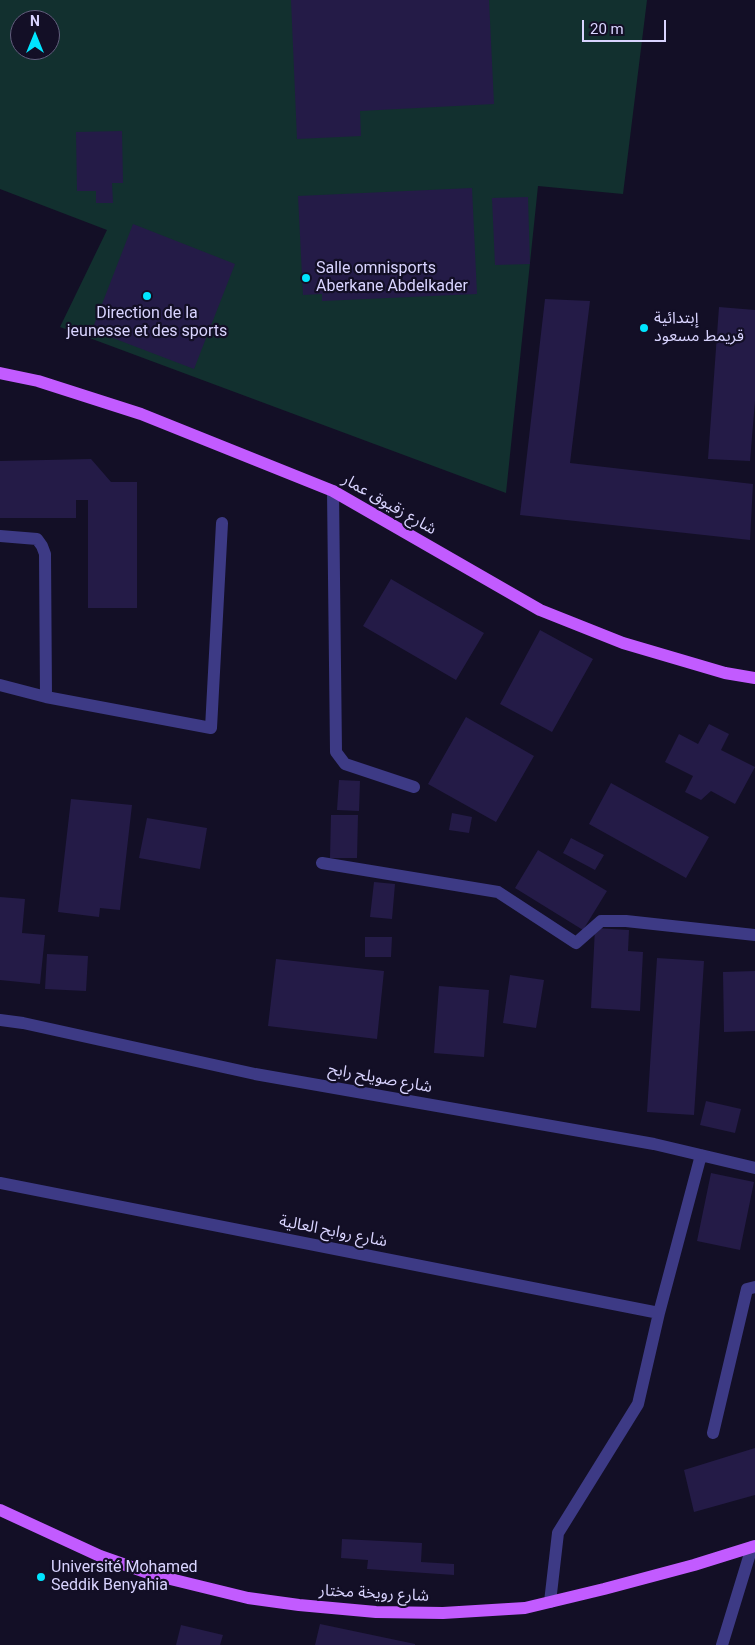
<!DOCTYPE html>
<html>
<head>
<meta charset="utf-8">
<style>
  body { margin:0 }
  #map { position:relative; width:755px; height:1645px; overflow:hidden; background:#130f26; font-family:Roboto,sans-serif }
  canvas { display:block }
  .north { position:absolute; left:10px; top:10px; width:50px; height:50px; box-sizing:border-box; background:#130f26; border:1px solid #625e7d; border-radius:50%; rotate:0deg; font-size:14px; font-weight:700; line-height:20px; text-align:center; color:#d9d4ff }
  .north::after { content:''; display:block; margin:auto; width:18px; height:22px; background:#00e5ff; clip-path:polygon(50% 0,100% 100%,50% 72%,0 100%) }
  .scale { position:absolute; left:582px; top:20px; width:84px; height:22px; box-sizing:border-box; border:2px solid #d9d4ff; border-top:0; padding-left:6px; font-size:15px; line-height:18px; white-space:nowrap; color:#d9d4ff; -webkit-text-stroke:4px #130f26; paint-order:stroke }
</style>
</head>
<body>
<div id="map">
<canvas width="755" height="1645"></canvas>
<div class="north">N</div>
<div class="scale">20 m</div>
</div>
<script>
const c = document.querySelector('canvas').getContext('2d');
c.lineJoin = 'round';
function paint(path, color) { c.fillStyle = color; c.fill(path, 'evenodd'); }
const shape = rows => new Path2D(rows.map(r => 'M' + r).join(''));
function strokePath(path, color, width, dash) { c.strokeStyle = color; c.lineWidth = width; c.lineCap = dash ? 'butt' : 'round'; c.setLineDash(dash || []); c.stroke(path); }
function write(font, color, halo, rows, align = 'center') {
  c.font = font + ' Roboto,"Noto Sans Arabic",sans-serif'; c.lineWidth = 4.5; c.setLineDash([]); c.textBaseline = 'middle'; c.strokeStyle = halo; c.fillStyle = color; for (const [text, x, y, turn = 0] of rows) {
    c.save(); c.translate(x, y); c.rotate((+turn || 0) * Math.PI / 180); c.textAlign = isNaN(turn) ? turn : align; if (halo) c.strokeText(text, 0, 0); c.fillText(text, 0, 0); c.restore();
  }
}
paint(shape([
  [0,0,647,0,623,194,538,186,506,493,60,327,107,230,0,189],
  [20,20,50,20,50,50,20,50]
]), '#12302f');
paint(shape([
  [291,0,489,0,494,104,360,111,361,136,297,139],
  [122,131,123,183,112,183,113,203,96,203,96,191,77,191,76,132],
  [472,188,477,294,322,301,322,294,303,295,298,196],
  [528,197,530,264,495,265,492,198],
  [133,224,235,264,194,369,92,330],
  [545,299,590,301,570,463,753,484,750,540,520,515],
  [719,307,755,310,755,401,750,461,708,459],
  [91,459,111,482,137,482,137,608,88,608,88,500,76,500,76,518,0,518,0,461],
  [391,579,484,633,456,680,363,626],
  [540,630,593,659,552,732,500,704],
  [466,717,534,756,496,822,428,784],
  [709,724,729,734,721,750,755,767,735,804,711,791,701,800,685,792,693,776,665,762,679,734,698,744],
  [339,780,360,781,359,811,337,810],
  [611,783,709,837,686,878,589,824],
  [71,799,132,805,120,910,100,908,99,917,58,912],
  [452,813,472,817,469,833,449,830],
  [331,815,358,815,357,858,330,858],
  [147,818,207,828,200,869,139,858],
  [571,838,604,855,595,870,563,853],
  [538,850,607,891,583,930,515,888],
  [374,882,395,884,392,919,370,917],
  [0,897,25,899,22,933,45,935,40,984,0,980],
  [595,928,629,930,628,951,643,952,640,1011,591,1008],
  [365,937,392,937,391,957,365,957],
  [47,954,88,956,86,991,45,989],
  [657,958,704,961,694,1115,647,1112],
  [276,959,384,971,377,1039,268,1026],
  [755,971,755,1031,724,1032,723,972],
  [510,975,544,980,536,1028,503,1023],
  [439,986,489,990,484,1057,434,1053],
  [706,1101,741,1109,735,1133,700,1125],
  [711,1173,754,1182,740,1250,697,1241],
  [755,1448,755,1495,694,1512,684,1470],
  [342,1539,422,1543,421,1562,454,1564,454,1575,367,1569,368,1560,341,1558],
  [320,1624,415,1644,415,1645,315,1645],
  [181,1625,223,1635,220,1645,176,1645]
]), '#241b47');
strokePath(shape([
  [333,491,336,752,345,764,414,787],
  [0,536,37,539,42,546,45,554,46,697],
  [0,685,46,697,211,728,222,523],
  [322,863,498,892,576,943,601,921,626,921,755,935],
  [0,1020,23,1023,255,1074,654,1144,755,1168],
  [0,1183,659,1313],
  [713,1433,747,1289,755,1287],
  [550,1602,558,1533,638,1404,659,1313,701,1155],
  [722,1645,752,1547]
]), '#3d3a85', 12);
strokePath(shape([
  [0,373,38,381,141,414,333,491,540,610,623,643,725,673,755,678],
  [0,1510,100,1556,154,1575,248,1598,299,1605,376,1612,443,1613,525,1608,604,1589,694,1565,755,1546]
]), '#c25bff', 12);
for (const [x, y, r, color] of [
  [306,278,5,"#00e5ff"],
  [147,296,5,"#00e5ff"],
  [644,328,5,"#00e5ff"],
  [41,1577,5,"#00e5ff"]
]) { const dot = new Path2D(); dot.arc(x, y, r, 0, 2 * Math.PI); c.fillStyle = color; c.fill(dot); strokePath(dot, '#130f26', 2); }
write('16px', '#d9d4ff', '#130f26', [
  ["Salle omnisports",316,269],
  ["Aberkane Abdelkader",316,287],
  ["Direction de la",147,314,"center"],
  ["jeunesse et des sports",147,332,"center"],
  ["إبتدائية",654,319],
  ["قريمط مسعود",654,337],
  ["Université Mohamed",51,1568],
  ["Seddik Benyahia",51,1586]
], 'left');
write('16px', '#d9d4ff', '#130f26', [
  ["شارع زقيوق عمار",389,505,30],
  ["شارع صويلح رابح",380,1079,10],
  ["شارع روابح العالية",333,1232,11],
  ["شارع رويخة مختار",374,1594,3]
]);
</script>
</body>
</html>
